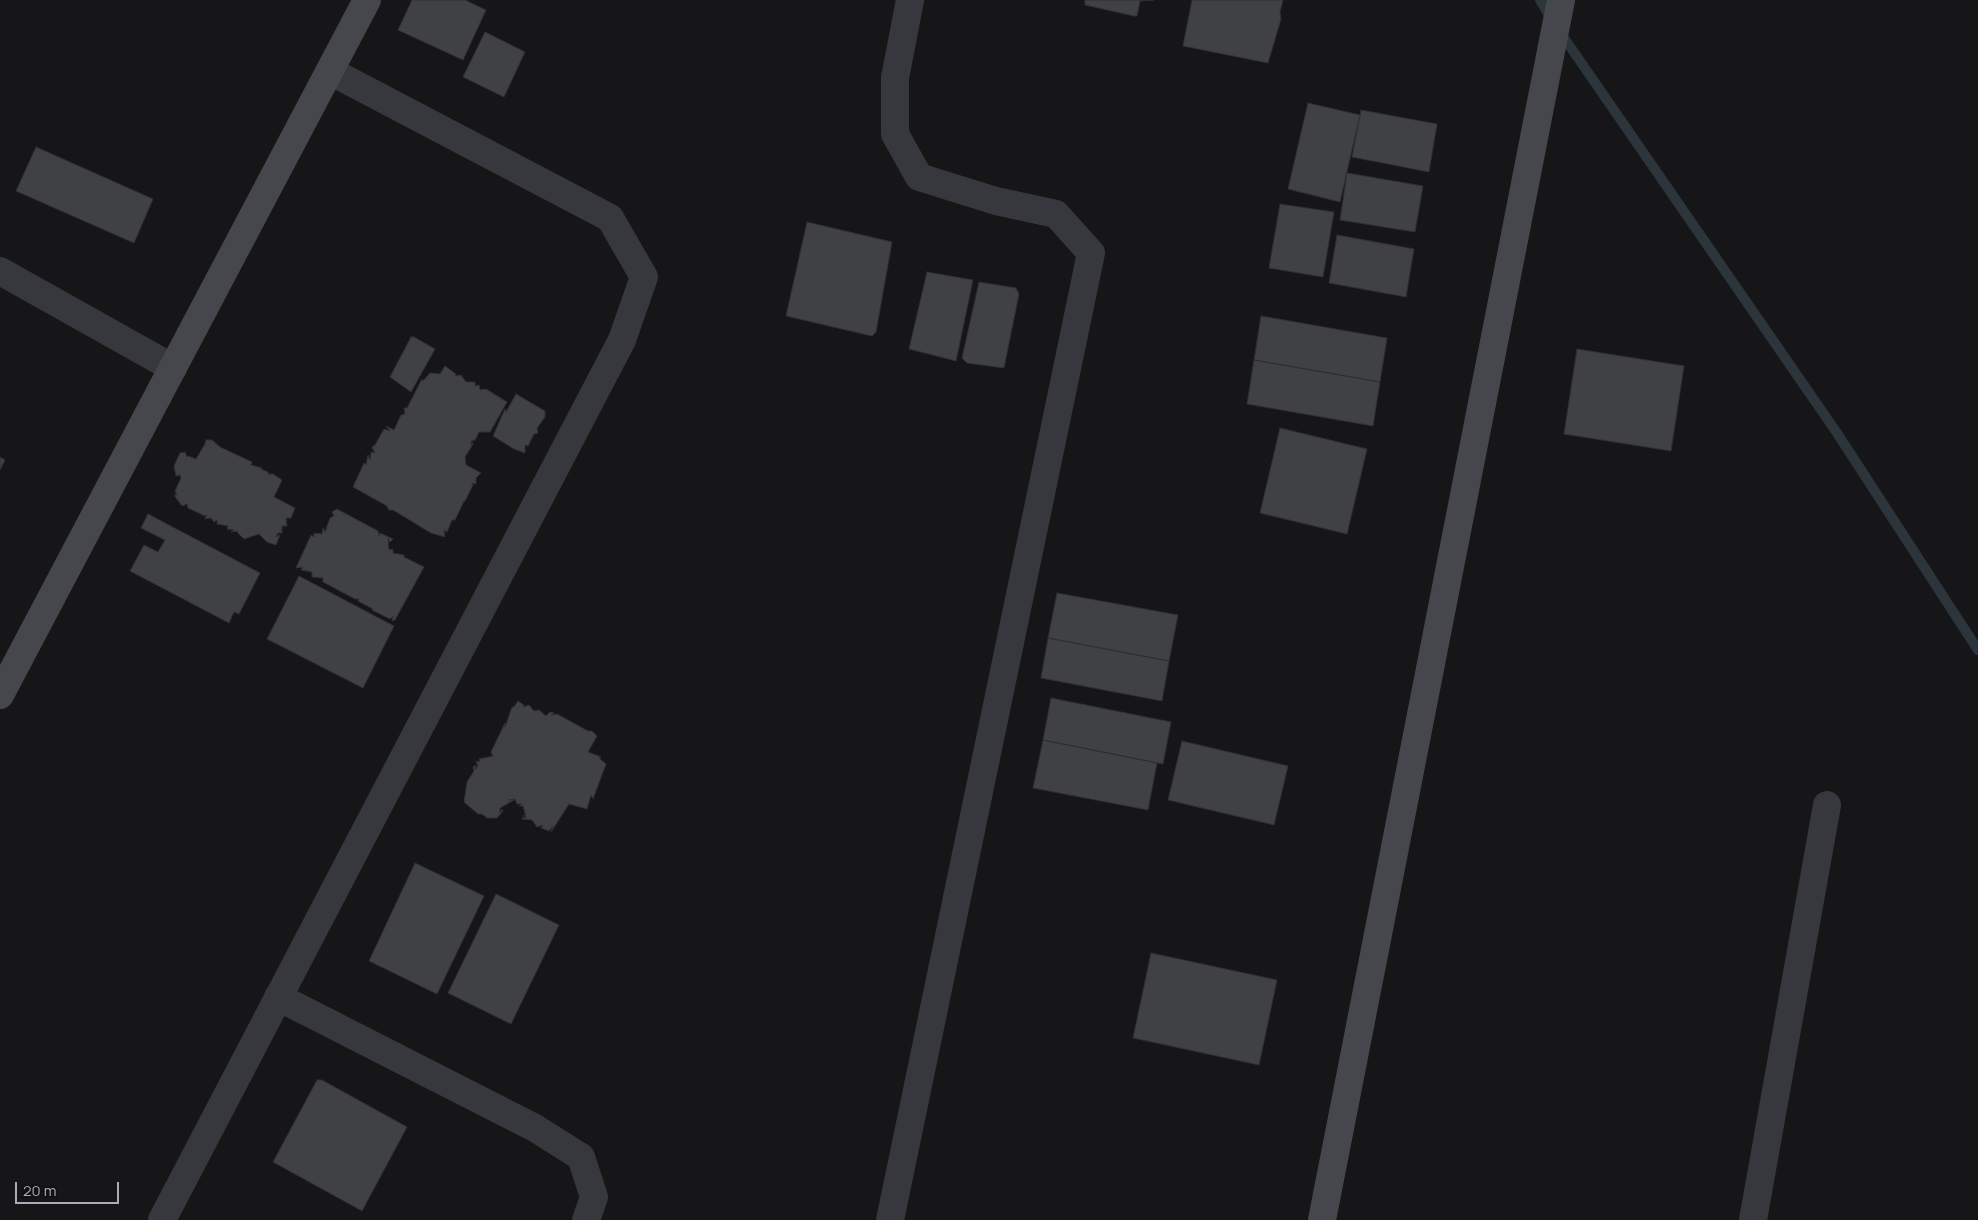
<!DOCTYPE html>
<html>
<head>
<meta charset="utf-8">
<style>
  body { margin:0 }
  #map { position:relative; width:1978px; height:1220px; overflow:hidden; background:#161618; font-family:Manrope,sans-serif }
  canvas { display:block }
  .scale { position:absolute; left:15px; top:1182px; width:104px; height:22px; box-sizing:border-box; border:2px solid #a8adb8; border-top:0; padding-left:6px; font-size:15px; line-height:18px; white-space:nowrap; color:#a8adb8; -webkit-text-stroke:4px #111113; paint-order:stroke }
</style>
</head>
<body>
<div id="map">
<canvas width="1978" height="1220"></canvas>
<div class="scale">20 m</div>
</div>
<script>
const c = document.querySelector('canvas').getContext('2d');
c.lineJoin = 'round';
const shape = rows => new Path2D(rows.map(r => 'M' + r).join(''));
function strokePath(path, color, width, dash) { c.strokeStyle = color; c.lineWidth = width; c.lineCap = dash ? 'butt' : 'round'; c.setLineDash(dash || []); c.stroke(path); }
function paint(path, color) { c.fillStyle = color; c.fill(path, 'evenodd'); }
strokePath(shape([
  [1540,0,1552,20],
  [1560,32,1837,433,1978,650]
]), '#2c353c', 10);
const building = shape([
  [412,0,465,0,486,10,463,60,398,30,412,0],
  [1085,0,1154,0,1140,1,1137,16,1134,16,1085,5,1085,0],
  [1192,0,1283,0,1280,12,1281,19,1268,63,1183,46,1192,0],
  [485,32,525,52,504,97,463,77,485,32],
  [1308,103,1360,115,1340,202,1288,189,1308,103],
  [1361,110,1437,124,1429,172,1352,157,1361,110],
  [36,147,153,199,134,243,16,191,36,147],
  [1347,173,1423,186,1415,232,1340,220,1347,173],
  [1280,204,1334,212,1323,277,1269,268,1280,204],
  [807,222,892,242,876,332,872,336,786,316,807,222],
  [1337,235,1414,249,1406,297,1329,283,1337,235],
  [927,272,973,280,956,361,909,349,927,272],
  [979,282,1016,288,1019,294,1004,368,967,363,962,358,979,282],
  [1261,316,1387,338,1380,382,1254,360,1261,316],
  [411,337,414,337,435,349,411,392,390,377,411,337],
  [1577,349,1684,366,1671,451,1564,434,1577,349],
  [1254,360,1380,382,1373,426,1247,404,1254,360],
  [445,366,456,374,455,376,461,375,466,382,475,382,475,386,479,385,480,390,486,389,507,402,490,432,479,432,475,440,471,441,471,446,472,442,473,444,465,457,466,465,481,473,476,478,476,484,472,483,473,485,465,501,464,501,455,520,452,520,447,532,444,530,445,537,431,533,393,510,389,510,387,506,353,487,364,463,366,465,368,455,370,460,371,452,375,453,372,447,375,445,384,429,390,431,386,426,394,430,401,415,405,414,404,408,407,408,422,379,423,381,430,373,440,374,445,366],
  [516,394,545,411,545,417,537,428,538,433,534,434,528,446,525,445,525,453,514,449,493,436,505,409,506,412,516,394],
  [1280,428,1367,449,1347,534,1260,513,1280,428],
  [206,440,212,440,220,447,252,462,251,465,262,468,261,469,268,472,268,474,273,474,282,480,274,497,295,508,291,518,286,518,287,526,282,526,282,533,278,533,276,537,280,535,276,545,267,542,259,534,244,539,237,532,238,531,231,532,234,530,227,529,228,526,217,524,217,520,214,522,211,518,205,519,207,514,205,516,188,508,187,504,182,506,174,495,177,495,175,491,181,478,180,475,176,476,174,466,180,453,185,452,187,457,188,456,196,459,205,444,206,440],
  [0,457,5,460,0,470,0,457],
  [337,509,378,531,379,536,380,533,393,539,390,542,388,538,389,550,393,549,393,553,404,555,404,557,424,567,395,620,392,621,393,616,390,619,372,610,373,609,358,601,359,599,355,599,323,582,323,578,312,577,312,572,301,570,303,567,296,568,311,535,314,537,314,533,322,534,323,528,325,532,330,518,334,516,332,512,337,509],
  [148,514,260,573,239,614,234,612,229,623,130,571,144,545,158,552,165,540,141,528,148,514],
  [299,576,394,626,363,688,267,639,299,576],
  [1057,593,1178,615,1169,661,1048,638,1057,593],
  [1048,638,1169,661,1162,701,1041,678,1048,638],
  [1051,698,1171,722,1163,764,1043,740,1051,698],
  [518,701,524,705,523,707,529,705,534,711,539,710,546,716,550,712,554,713,551,715,557,714,588,731,592,731,597,736,588,752,601,757,599,758,606,764,593,799,591,795,587,809,569,804,551,832,553,826,549,831,541,828,543,825,537,827,532,820,522,819,524,815,524,819,526,817,523,806,519,806,522,804,517,804,515,799,508,800,514,800,500,808,500,813,502,809,503,811,497,818,487,818,482,814,478,814,464,802,467,782,474,771,473,767,476,765,475,770,478,766,476,761,480,762,479,759,493,756,491,752,505,723,505,727,512,707,514,707,518,701],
  [1043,740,1157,763,1148,810,1033,788,1043,740],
  [1182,741,1288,766,1274,825,1168,800,1182,741],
  [415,863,484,896,437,994,369,961,415,863],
  [496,894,559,925,511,1024,448,993,496,894],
  [1151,953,1277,980,1259,1065,1133,1038,1151,953],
  [317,1080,322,1080,407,1127,362,1211,273,1162,317,1080]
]);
paint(building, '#404145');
strokePath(building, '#303034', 1);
strokePath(shape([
  [0,271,173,368],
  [278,997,535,1128,581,1157,594,1197,586,1220],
  [162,1220,622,340,644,277,610,218,330,71],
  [890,1220,1091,253,1056,214,996,201,919,177,895,134,895,78,910,0],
  [1753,1220,1827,805]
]), '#37383d', 28);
strokePath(shape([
  [0,695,367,0],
  [1322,1220,1561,0]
]), '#45474d', 28);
</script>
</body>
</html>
